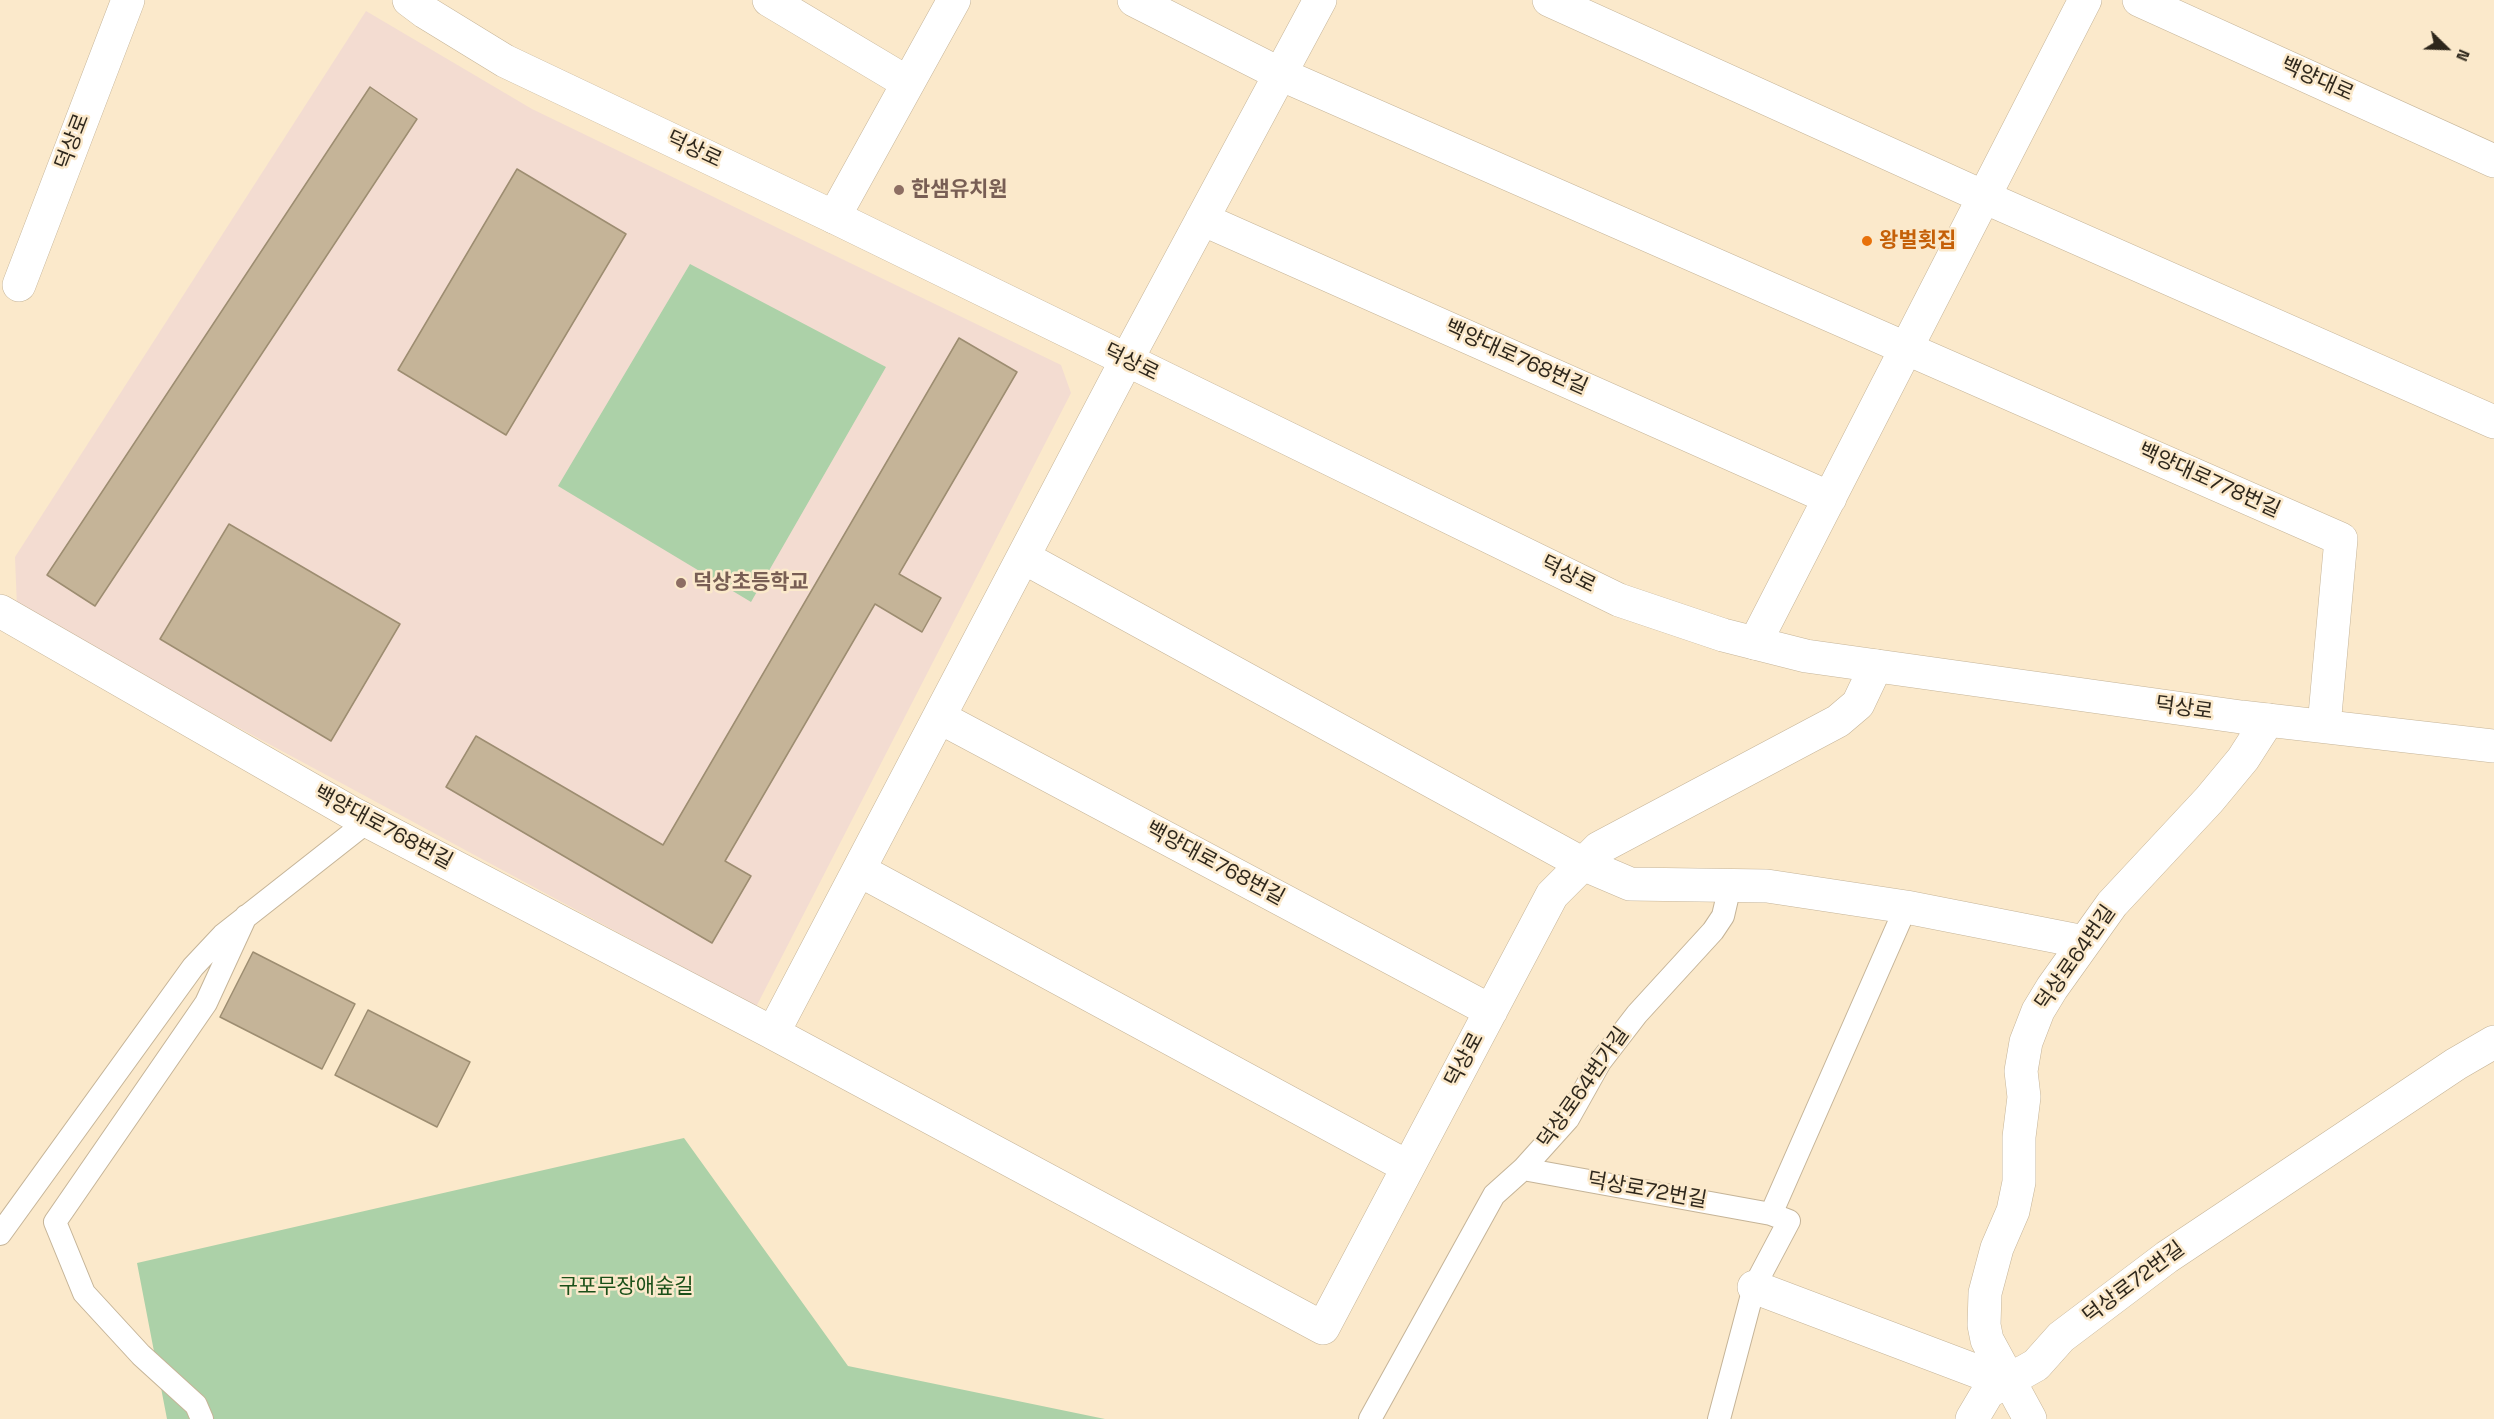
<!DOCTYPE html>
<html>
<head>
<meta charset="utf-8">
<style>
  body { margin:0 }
  #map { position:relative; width:2494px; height:1419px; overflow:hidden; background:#fbe9cb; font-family:"Space Grotesk",sans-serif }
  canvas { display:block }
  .north { position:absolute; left:2416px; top:18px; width:60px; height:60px; -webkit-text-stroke:4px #fbe9cb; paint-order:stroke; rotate:113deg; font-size:16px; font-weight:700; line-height:24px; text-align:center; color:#2e271c }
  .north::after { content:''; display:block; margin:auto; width:21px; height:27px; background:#2e271c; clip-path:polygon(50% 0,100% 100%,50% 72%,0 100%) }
</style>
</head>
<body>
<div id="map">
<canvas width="2494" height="1419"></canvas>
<div class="north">N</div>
</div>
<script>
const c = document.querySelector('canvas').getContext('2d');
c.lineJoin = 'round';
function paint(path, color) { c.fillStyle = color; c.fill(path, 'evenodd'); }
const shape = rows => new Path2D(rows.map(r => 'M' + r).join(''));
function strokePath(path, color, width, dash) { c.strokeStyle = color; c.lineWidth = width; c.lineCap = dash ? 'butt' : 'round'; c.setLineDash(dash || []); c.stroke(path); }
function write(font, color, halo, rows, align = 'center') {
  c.font = font + ' "Space Grotesk","Noto Sans KR",sans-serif'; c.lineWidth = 5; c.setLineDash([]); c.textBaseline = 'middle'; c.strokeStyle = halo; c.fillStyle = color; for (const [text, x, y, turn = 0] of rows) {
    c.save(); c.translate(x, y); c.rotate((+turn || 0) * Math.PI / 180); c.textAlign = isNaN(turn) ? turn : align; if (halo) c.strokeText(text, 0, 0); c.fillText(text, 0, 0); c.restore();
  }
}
paint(shape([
  [366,11,532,109,1061,365,1071,393,756,1007,17,608,15,557]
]), '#f3dcd1');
paint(shape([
  [690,264,886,367,751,602,558,486],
  [684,1138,848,1366,1105,1419,167,1419,137,1263]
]), '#acd1a8');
const building = shape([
  [370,87,417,119,95,606,47,575,370,87],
  [517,169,626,234,506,435,398,370,517,169],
  [959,338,1017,372,899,574,941,598,922,632,875,604,725,861,751,876,712,943,446,787,476,736,663,845,959,338],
  [229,524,400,624,331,741,160,639,229,524],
  [253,952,355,1004,322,1069,220,1017,253,952],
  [368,1010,470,1062,437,1127,335,1075,368,1010]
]);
paint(building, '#c5b498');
strokePath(building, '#9d8d71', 1.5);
const service = shape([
  [1523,1169,1771,1214],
  [0,1234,193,967,223,935,368,821],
  [202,1419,196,1405,141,1355,84,1293,55,1222,206,1003,246,916],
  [1370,1419,1494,1195,1523,1169,1568,1119,1600,1062,1637,1014,1713,931,1723,916,1730,886],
  [1719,1419,1754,1287,1789,1221,1771,1214,1906,907]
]);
const minor = shape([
  [769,0,908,83],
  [1134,0,1280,74,2341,539,2324,726],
  [1549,0,1984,197,2494,422],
  [834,217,954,0],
  [1202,219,1830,498],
  [19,285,128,0],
  [1023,557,1583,864,1630,884,1767,886,1906,907,2084,942],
  [0,611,350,812,773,1033,1126,361,1320,0],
  [1755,643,2085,0],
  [939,717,1491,1011],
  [859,870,1408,1167],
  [773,1033,1323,1328,1552,895,1599,848,1838,721,1858,704,1876,666],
  [1754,1287,2008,1383],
  [1972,1419,1988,1392,2036,1365,2061,1337,2167,1257,2456,1064,2494,1042],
  [2030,1419,1987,1340,1984,1325,1985,1293,1997,1248,2013,1211,2019,1182,2019,1137,2024,1097,2021,1071,2026,1042,2038,1011,2052,988,2112,904,2209,800,2243,759,2268,720]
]);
const secondary = shape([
  [409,0,425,12,505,61,834,217,1619,600,1723,635,1806,656,2241,717,2494,746],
  [2139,0,2494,161]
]);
strokePath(service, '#c5b498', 24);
strokePath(minor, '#c5b498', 34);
strokePath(secondary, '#c5b498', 34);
strokePath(service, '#fff', 22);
strokePath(minor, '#fff', 33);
strokePath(secondary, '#fff', 33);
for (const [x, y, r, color] of [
  [899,190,6,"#8d6e63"],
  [1867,241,6,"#e8710a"],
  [681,583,6,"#8d6e63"]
]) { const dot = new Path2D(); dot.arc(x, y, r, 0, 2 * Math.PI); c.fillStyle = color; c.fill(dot); strokePath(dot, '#fbe9cb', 2); }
write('21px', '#2e271c', '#fbe9cb', [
  ["백양대로",2317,80,24],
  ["덕상로",73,142,-69],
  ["덕상로",694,150,25],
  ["백양대로768번길",1516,358,24],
  ["덕상로",1131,363,26],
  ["백양대로778번길",2209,481,24],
  ["덕상로",1568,575,26],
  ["덕상로",2184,709,8],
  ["백양대로768번길",383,828,28],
  ["백양대로768번길",1215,864,28],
  ["덕상로64번길",2076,958,-55],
  ["덕상로",1465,1060,-62],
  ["덕상로64번가길",1584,1088,-55],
  ["덕상로72번길",1647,1191,10],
  ["덕상로72번길",2134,1283,-37]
]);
write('bold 21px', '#785e54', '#fbe9cb', [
  ["한샘유치원",911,190],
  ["덕상초등학교",693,583]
], 'left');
write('bold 21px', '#c56008', '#fbe9cb', [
  ["왕벌횟집",1879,241]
], 'left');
write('21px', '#1b5019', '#fbe9cb', [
  ["구포무장애숲길",626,1287]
]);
</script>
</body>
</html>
